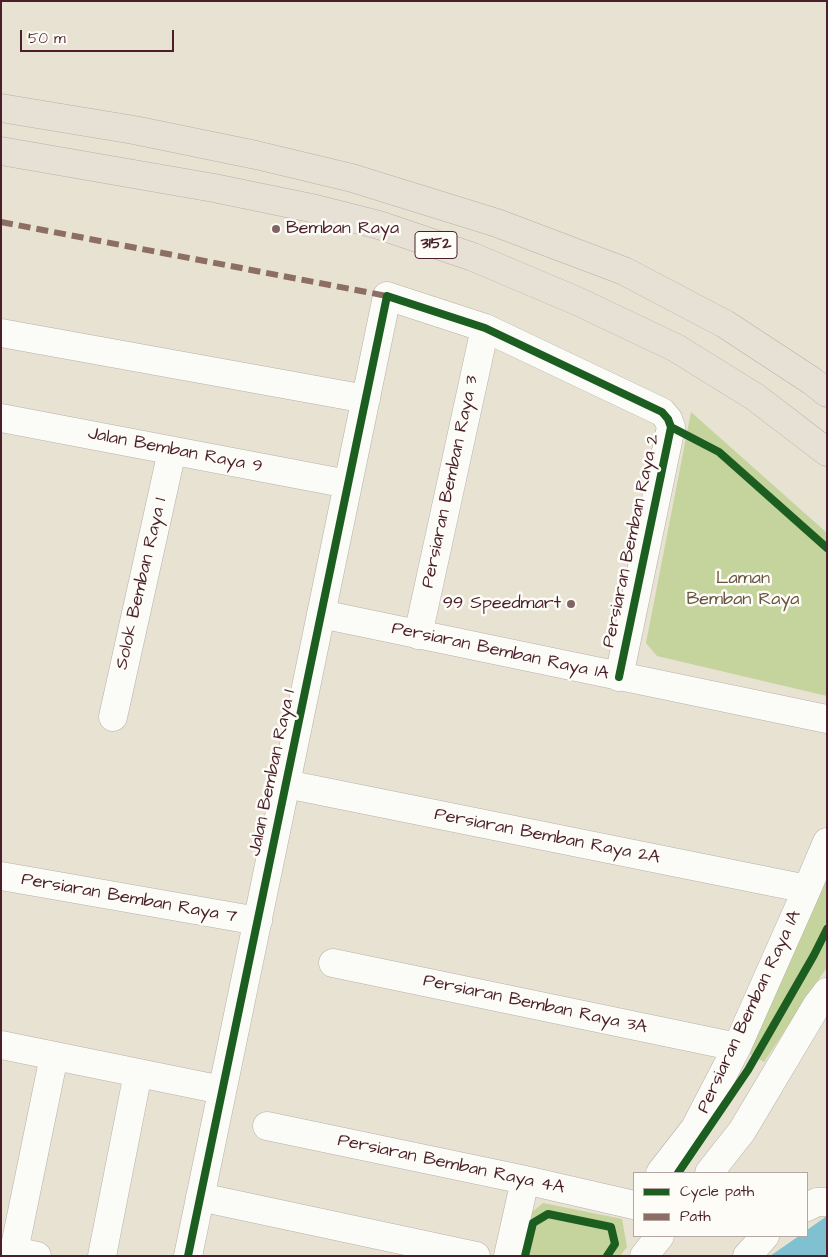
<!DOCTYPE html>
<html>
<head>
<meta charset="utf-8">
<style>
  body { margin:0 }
  #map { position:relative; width:828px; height:1257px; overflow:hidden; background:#e7e2d2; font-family:"Architects Daughter",sans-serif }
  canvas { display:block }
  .frame { position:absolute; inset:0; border:2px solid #4a1f2b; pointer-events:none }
  .legend { position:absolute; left:633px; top:1172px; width:175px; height:65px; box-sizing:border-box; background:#fdfcf7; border:1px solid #b5a4a5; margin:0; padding:6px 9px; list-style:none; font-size:15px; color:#4a1f2b }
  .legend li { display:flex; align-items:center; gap:10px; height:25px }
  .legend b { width:25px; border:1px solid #b5a4a5 }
  .scale { position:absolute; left:20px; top:30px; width:154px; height:22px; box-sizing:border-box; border:2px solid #4a1f2b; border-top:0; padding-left:6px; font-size:15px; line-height:18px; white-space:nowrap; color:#4a1f2b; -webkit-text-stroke:4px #fdfcf7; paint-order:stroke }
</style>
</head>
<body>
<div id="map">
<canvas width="828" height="1257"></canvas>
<div class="frame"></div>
<ul class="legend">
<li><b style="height:6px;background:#1b5e20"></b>Cycle path</li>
<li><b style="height:6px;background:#8d6e63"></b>Path</li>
</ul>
<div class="scale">50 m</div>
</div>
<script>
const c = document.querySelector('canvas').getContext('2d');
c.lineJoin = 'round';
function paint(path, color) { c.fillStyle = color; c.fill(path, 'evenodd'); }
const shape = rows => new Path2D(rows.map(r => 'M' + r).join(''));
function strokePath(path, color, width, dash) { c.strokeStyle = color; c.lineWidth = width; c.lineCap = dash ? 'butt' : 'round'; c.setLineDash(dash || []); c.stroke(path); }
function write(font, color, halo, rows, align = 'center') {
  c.font = font + ' "Architects Daughter",sans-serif'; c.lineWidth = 5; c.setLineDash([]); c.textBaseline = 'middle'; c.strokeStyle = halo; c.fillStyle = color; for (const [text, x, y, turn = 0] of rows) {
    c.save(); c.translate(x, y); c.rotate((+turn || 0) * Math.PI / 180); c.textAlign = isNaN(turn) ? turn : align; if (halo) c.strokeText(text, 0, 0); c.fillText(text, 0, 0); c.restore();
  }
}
paint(shape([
  [691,412,827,533,827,696,657,656,646,643],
  [827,871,827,967,764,1062,746,1052],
  [543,1203,622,1219,627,1247,620,1256,518,1256,527,1216]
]), '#c5d49c');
paint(shape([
  [827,1216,827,1256,770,1256,799,1236,807,1236,807,1230]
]), '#7fc0d1');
const minor = shape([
  [1,333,366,399],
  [1,418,348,484],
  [321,614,827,719],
  [418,635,485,328],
  [113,717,172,451],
  [286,784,807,889],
  [1,876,258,921],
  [333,963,737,1047],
  [1,1045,222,1090],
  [267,1126,525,1180,634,1205],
  [660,1173,695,1128,737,1047,807,889,827,842],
  [709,1173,742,1131,817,1005,827,992],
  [200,1197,476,1256],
  [807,1207,817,1202,827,1202],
  [14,1251,37,1256],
  [13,1256,54,1056],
  [102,1256,138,1073],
  [188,1256,387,296,485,328,662,412,668,419,671,427,619,677],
  [508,1256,525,1180],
  [644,1256,660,1236],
  [747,1256,765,1236]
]);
const major = shape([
  [1,108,134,130,256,155,352,178,497,223,624,271,725,324,812,381,827,393],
  [1,151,214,188,316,209,379,225,473,257,577,301,676,348,755,397,827,452]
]);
strokePath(minor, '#b8b0a8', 29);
strokePath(major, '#b8b0a8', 29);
strokePath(minor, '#fbfbf8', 28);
strokePath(major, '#e6e1d4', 28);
strokePath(shape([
  [1,222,387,296]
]), '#8d6e63', 6, [12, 6]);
strokePath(shape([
  [671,427,719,452,827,548],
  [678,1173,748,1070,814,955,827,929],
  [188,1256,387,296,485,328,662,412,668,419,671,427,619,677],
  [525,1256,533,1223,548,1214,611,1227,615,1244,607,1256]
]), '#1b5e20', 8);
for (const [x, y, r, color] of [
  [276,229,5,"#816365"],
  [571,604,5,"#816365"]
]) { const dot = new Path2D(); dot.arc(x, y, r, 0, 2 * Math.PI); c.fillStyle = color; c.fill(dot); strokePath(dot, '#fdfcf7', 2); }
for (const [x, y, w] of [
  [436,245,42]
]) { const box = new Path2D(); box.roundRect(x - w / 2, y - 13.5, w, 27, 4); c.fillStyle = '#fdfcf7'; c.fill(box); strokePath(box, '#4a1f2b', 1); }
write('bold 16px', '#4a1f2b', null, [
  ["3152",436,245]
]);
write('18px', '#4a1f2b', '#fdfcf7', [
  ["Bemban Raya",286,229],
  ["99 Speedmart",561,604,"right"]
], 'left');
write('18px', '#4a1f2b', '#fdfcf7', [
  ["Jalan Bemban Raya 9",175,451,11],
  ["Persiaran Bemban Raya 3",451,482,-78],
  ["Persiaran Bemban Raya 2",632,541,-78],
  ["Solok Bemban Raya 1",142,584,-77],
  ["Persiaran Bemban Raya 1A",500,652,12],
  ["Jalan Bemban Raya 1",273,773,-78],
  ["Persiaran Bemban Raya 2A",547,837,11],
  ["Persiaran Bemban Raya 7",129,899,10],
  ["Persiaran Bemban Raya 3A",535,1005,12],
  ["Persiaran Bemban Raya 1A",750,1012,-65],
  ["Persiaran Bemban Raya 4A",451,1165,12]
]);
write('18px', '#67523f', '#fdfcf7', [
  ["Laman",743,579],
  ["Bemban Raya",743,600]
]);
</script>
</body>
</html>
